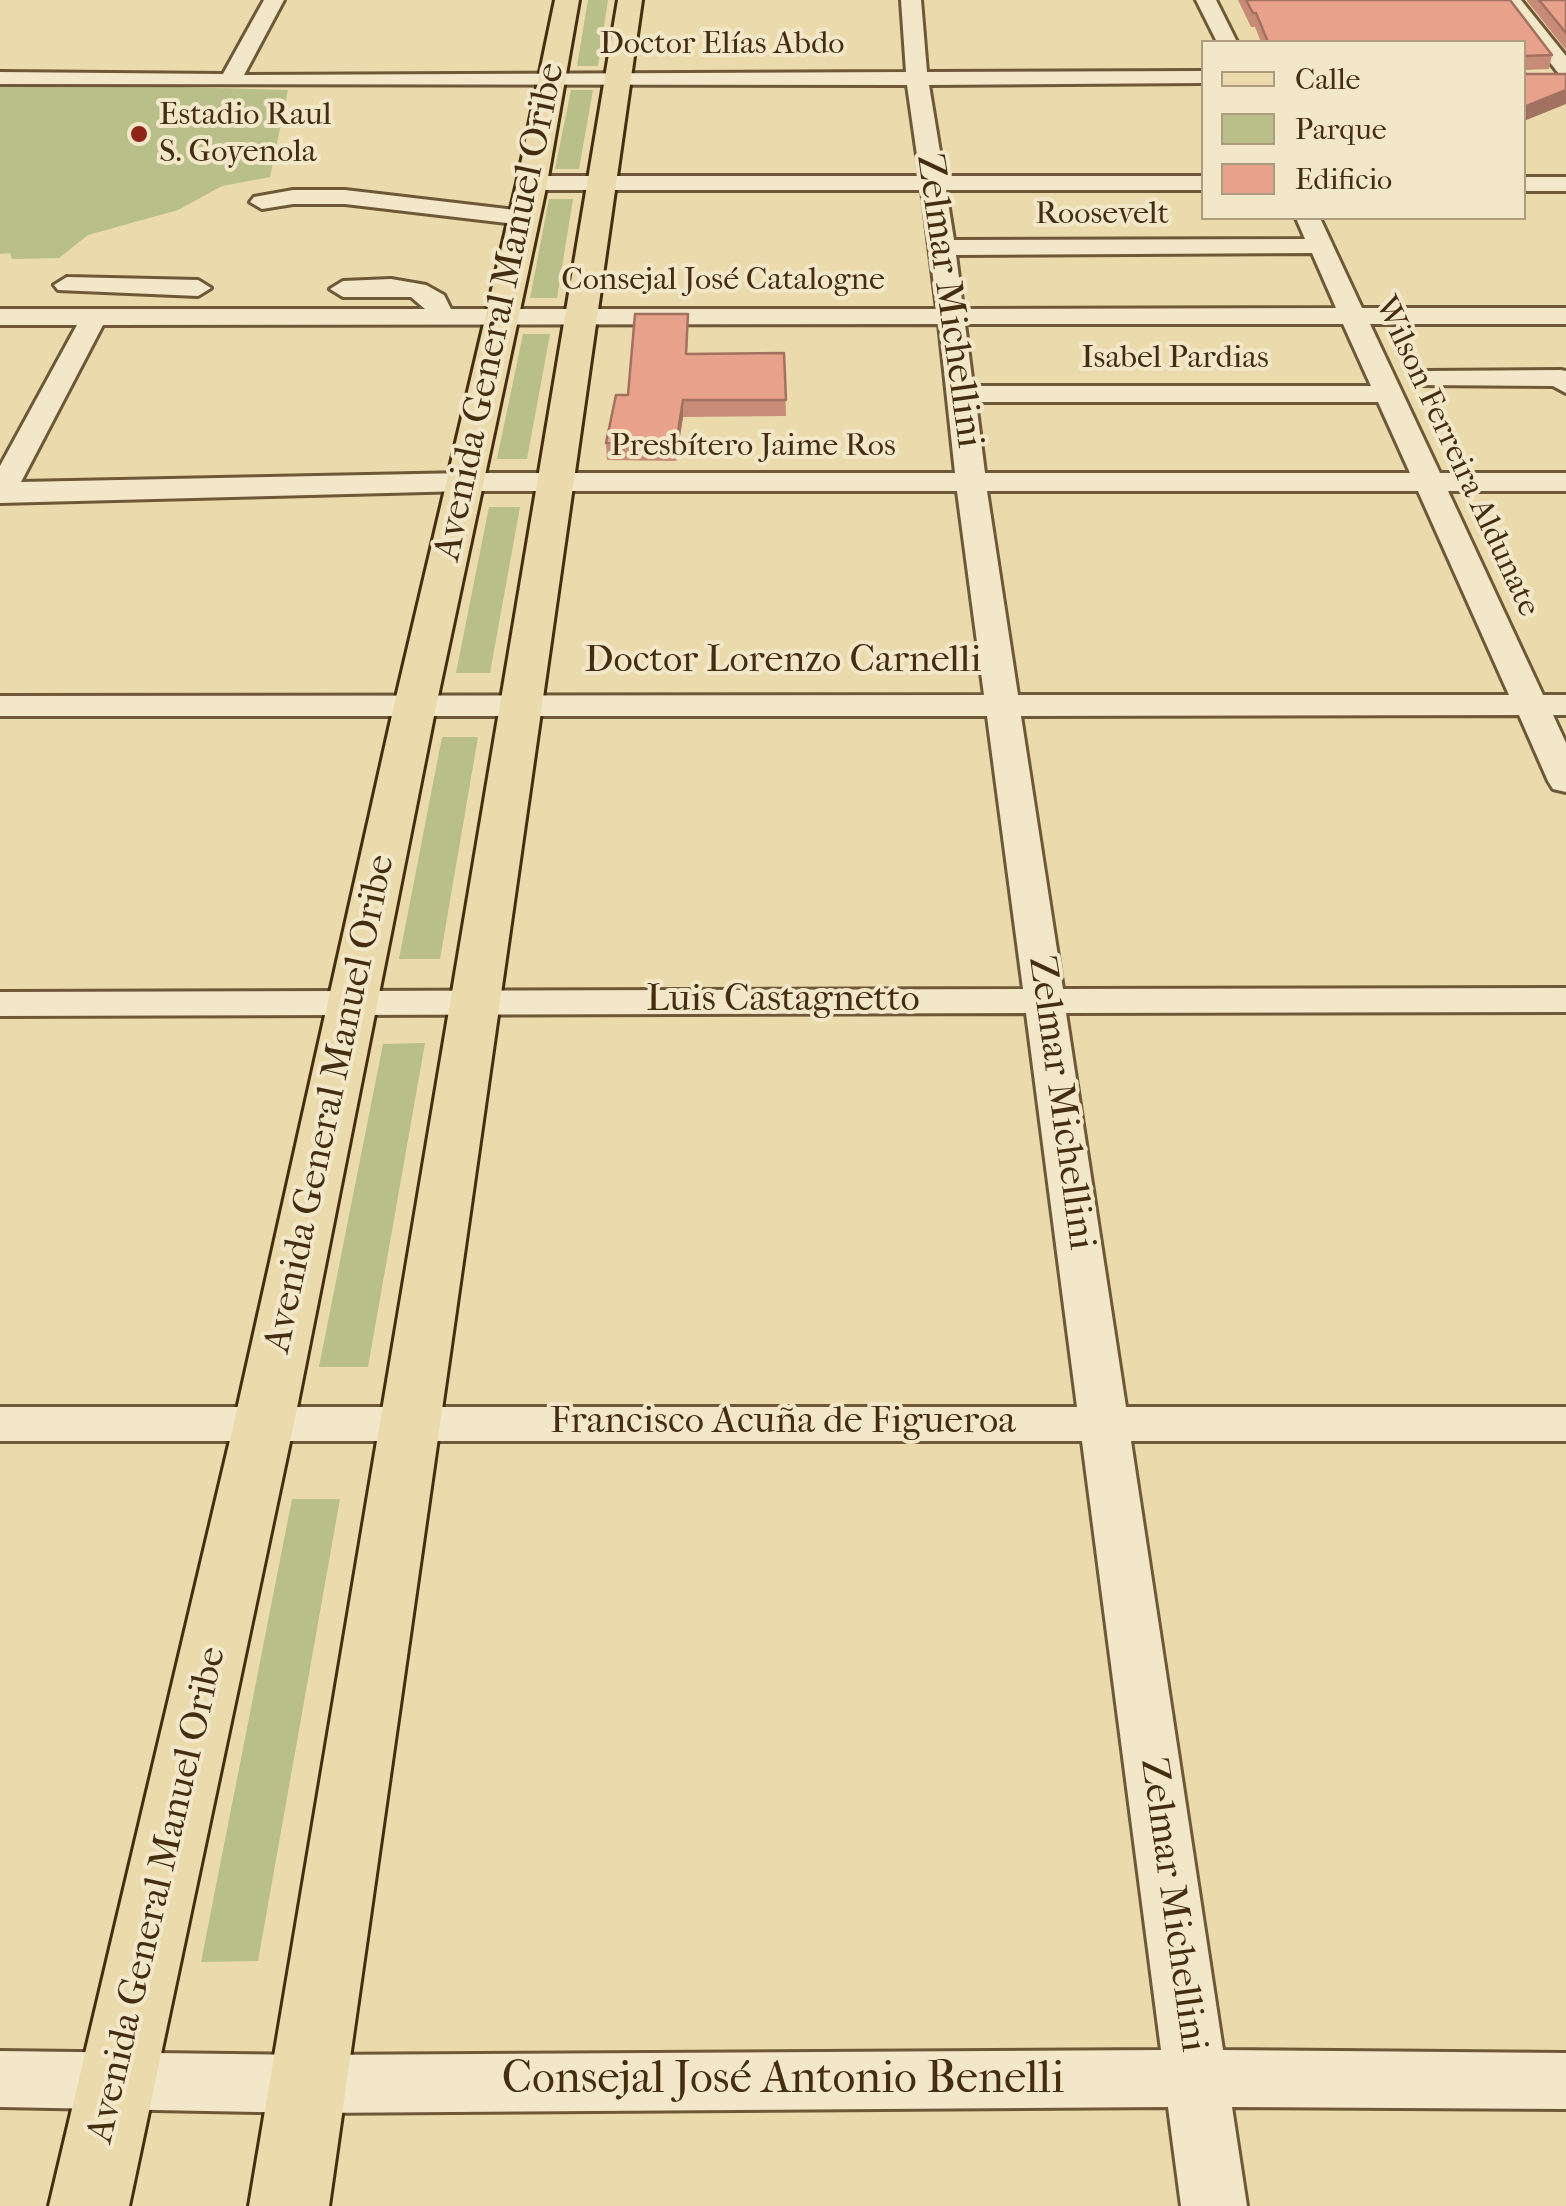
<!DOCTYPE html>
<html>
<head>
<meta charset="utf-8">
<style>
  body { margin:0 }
  #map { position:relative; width:1566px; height:2206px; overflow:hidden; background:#ebdaab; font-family:"IM FELL French Canon",serif }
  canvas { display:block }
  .legend { position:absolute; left:1201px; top:40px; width:325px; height:180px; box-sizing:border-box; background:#f2e7c8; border:2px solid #ad9d7e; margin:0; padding:12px 18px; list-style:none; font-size:30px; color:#452d10 }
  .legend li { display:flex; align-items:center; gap:20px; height:50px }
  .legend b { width:50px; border:2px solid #ad9d7e }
</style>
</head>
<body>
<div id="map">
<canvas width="1566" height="2206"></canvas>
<ul class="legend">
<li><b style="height:12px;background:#ebdaab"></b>Calle</li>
<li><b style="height:28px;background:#b8bf88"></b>Parque</li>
<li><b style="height:28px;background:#e8a28b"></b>Edificio</li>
</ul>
</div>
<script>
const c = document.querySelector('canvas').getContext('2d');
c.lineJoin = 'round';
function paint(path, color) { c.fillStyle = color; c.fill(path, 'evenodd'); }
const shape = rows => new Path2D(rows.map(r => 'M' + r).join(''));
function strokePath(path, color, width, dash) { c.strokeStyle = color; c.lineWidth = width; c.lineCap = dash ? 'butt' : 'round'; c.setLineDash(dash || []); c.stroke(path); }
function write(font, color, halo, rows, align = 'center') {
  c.font = font + ' "IM FELL French Canon",serif'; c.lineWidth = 8; c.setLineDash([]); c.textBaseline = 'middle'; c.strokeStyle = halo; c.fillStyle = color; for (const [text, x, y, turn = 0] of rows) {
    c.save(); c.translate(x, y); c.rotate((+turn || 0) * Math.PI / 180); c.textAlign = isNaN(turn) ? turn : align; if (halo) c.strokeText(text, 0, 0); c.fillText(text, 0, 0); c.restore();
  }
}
paint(shape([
  [588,0,608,0,598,66,577,66],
  [0,82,288,90,270,177,222,186,178,210,88,235,59,258,12,259,10,253,0,254],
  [571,90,593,90,579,169,555,169],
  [549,199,573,199,557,298,530,298],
  [523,334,550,334,527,459,497,459],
  [489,507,520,507,490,673,456,673],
  [442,737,478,737,440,959,399,959],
  [425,1043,368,1367,319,1367,383,1044],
  [292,1499,340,1499,258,1961,201,1962]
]), '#b8bf88');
const minor = shape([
  [264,0,284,0,244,75,906,72,901,0,921,0,927,72,1204,71,1204,83,929,85,944,176,1204,176,1204,190,946,190,954,240,1305,239,1296,218,1320,218,1362,308,1566,308,1566,324,1370,324,1440,473,1566,473,1566,491,1448,491,1543,695,1566,695,1566,715,1553,715,1566,743,1566,792,1553,789,1548,781,1519,715,1021,716,1063,989,1566,988,1566,1012,1066,1013,1126,1407,1566,1407,1566,1441,1131,1441,1223,2050,1566,2053,1566,2109,1232,2107,1247,2206,1181,2206,1168,2107,309,2113,0,2107,0,2051,309,2055,1161,2050,1082,1441,0,1441,0,1407,1077,1407,1026,1013,0,1016,0,992,1023,989,987,716,0,716,0,696,984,695,957,491,465,491,0,503,0,466,77,325,0,325,0,309,425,309,411,297,343,297,330,289,343,281,391,279,426,285,444,295,451,309,937,309,922,190,532,190,520,183,532,176,920,176,907,85,0,84,0,72,223,74,264,0],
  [1312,253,1336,308,963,309,956,255,1312,253],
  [939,324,955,473,465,473,21,482,103,325,939,324],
  [965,324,1343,324,1371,386,973,386,965,324],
  [976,402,1378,402,1410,473,985,473,976,402],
  [987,491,1418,491,1509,695,1018,695,987,491],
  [1196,0,1216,0,1237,42,1217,42,1196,0],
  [1501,0,1521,0,1566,56,1566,76,1559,74,1501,0],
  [1524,177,1566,177,1566,191,1524,191,1524,177],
  [293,190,345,190,524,211,536,218,524,225,345,204,293,204,262,209,250,202,254,197,293,190],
  [67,277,198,280,211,288,198,296,58,290,54,285,67,277],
  [1426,371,1561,370,1566,371,1566,393,1553,386,1416,385,1412,379,1416,373,1426,371]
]);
const major = shape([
  [555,0,579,0,547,183,436,706,294,1423,129,2206,49,2206,234,1423,394,706,517,183,555,0],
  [618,0,642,0,329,2206,249,2206,618,0]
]);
strokePath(minor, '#6e5837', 6);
strokePath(major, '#452d10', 6);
paint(minor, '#f2e7c8');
paint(major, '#ebdaab');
paint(shape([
  [1238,0,1510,0,1552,55,1549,69,1524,70,1524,42,1261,42,1255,27,1251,27],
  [1527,0,1566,0,1566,50,1527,1],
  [688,330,687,354,784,353,786,416,683,417,676,461,607,460,606,443,628,395]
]), '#c88b78');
paint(shape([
  [1566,90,1566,104,1524,121,1524,107],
  [683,400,683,417,676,461,676,444]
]), '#a27161');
const building = shape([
  [1246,0,1510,0,1552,55,1524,56,1524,60,1524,42,1268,42,1256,13,1253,13,1246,0],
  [1539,0,1566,0,1566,33,1539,0],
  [1524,71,1526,74,1566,74,1566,90,1524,107,1524,71],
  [635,314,688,314,686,354,784,353,786,400,683,400,676,444,606,443,616,395,628,395,635,314]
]);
paint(building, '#e8a28b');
strokePath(building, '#a27161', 2.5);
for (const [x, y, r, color] of [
  [139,134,10,"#8f2418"]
]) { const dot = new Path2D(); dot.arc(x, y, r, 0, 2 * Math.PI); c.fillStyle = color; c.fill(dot); strokePath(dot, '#f2e7c8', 4); }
write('32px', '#452d10', '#f2e7c8', [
  ["Doctor Elías Abdo",722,45],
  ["Roosevelt",1102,215],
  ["Consejal José Catalogne",723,281],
  ["Isabel Pardias",1175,359],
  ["Presbítero Jaime Ros",753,447],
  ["Wilson Ferreira Aldunate",1456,457,65]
]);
write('32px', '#452d10', '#f2e7c8', [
  ["Estadio Raul",159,116],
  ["S. Goyenola",159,153]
], 'left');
write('38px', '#452d10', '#f2e7c8', [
  ["Zelmar Michellini",948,301,82],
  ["Avenida General Manuel Oribe",501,312,-78],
  ["Doctor Lorenzo Carnelli",783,662],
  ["Luis Castagnetto",783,1001],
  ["Zelmar Michellini",1060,1103,82],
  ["Avenida General Manuel Oribe",331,1104,-78],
  ["Francisco Acuña de Figueroa",783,1423],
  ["Avenida General Manuel Oribe",158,1895,-77],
  ["Zelmar Michellini",1172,1905,82]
]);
write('45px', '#452d10', '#f2e7c8', [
  ["Consejal José Antonio Benelli",783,2081]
]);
</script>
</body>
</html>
